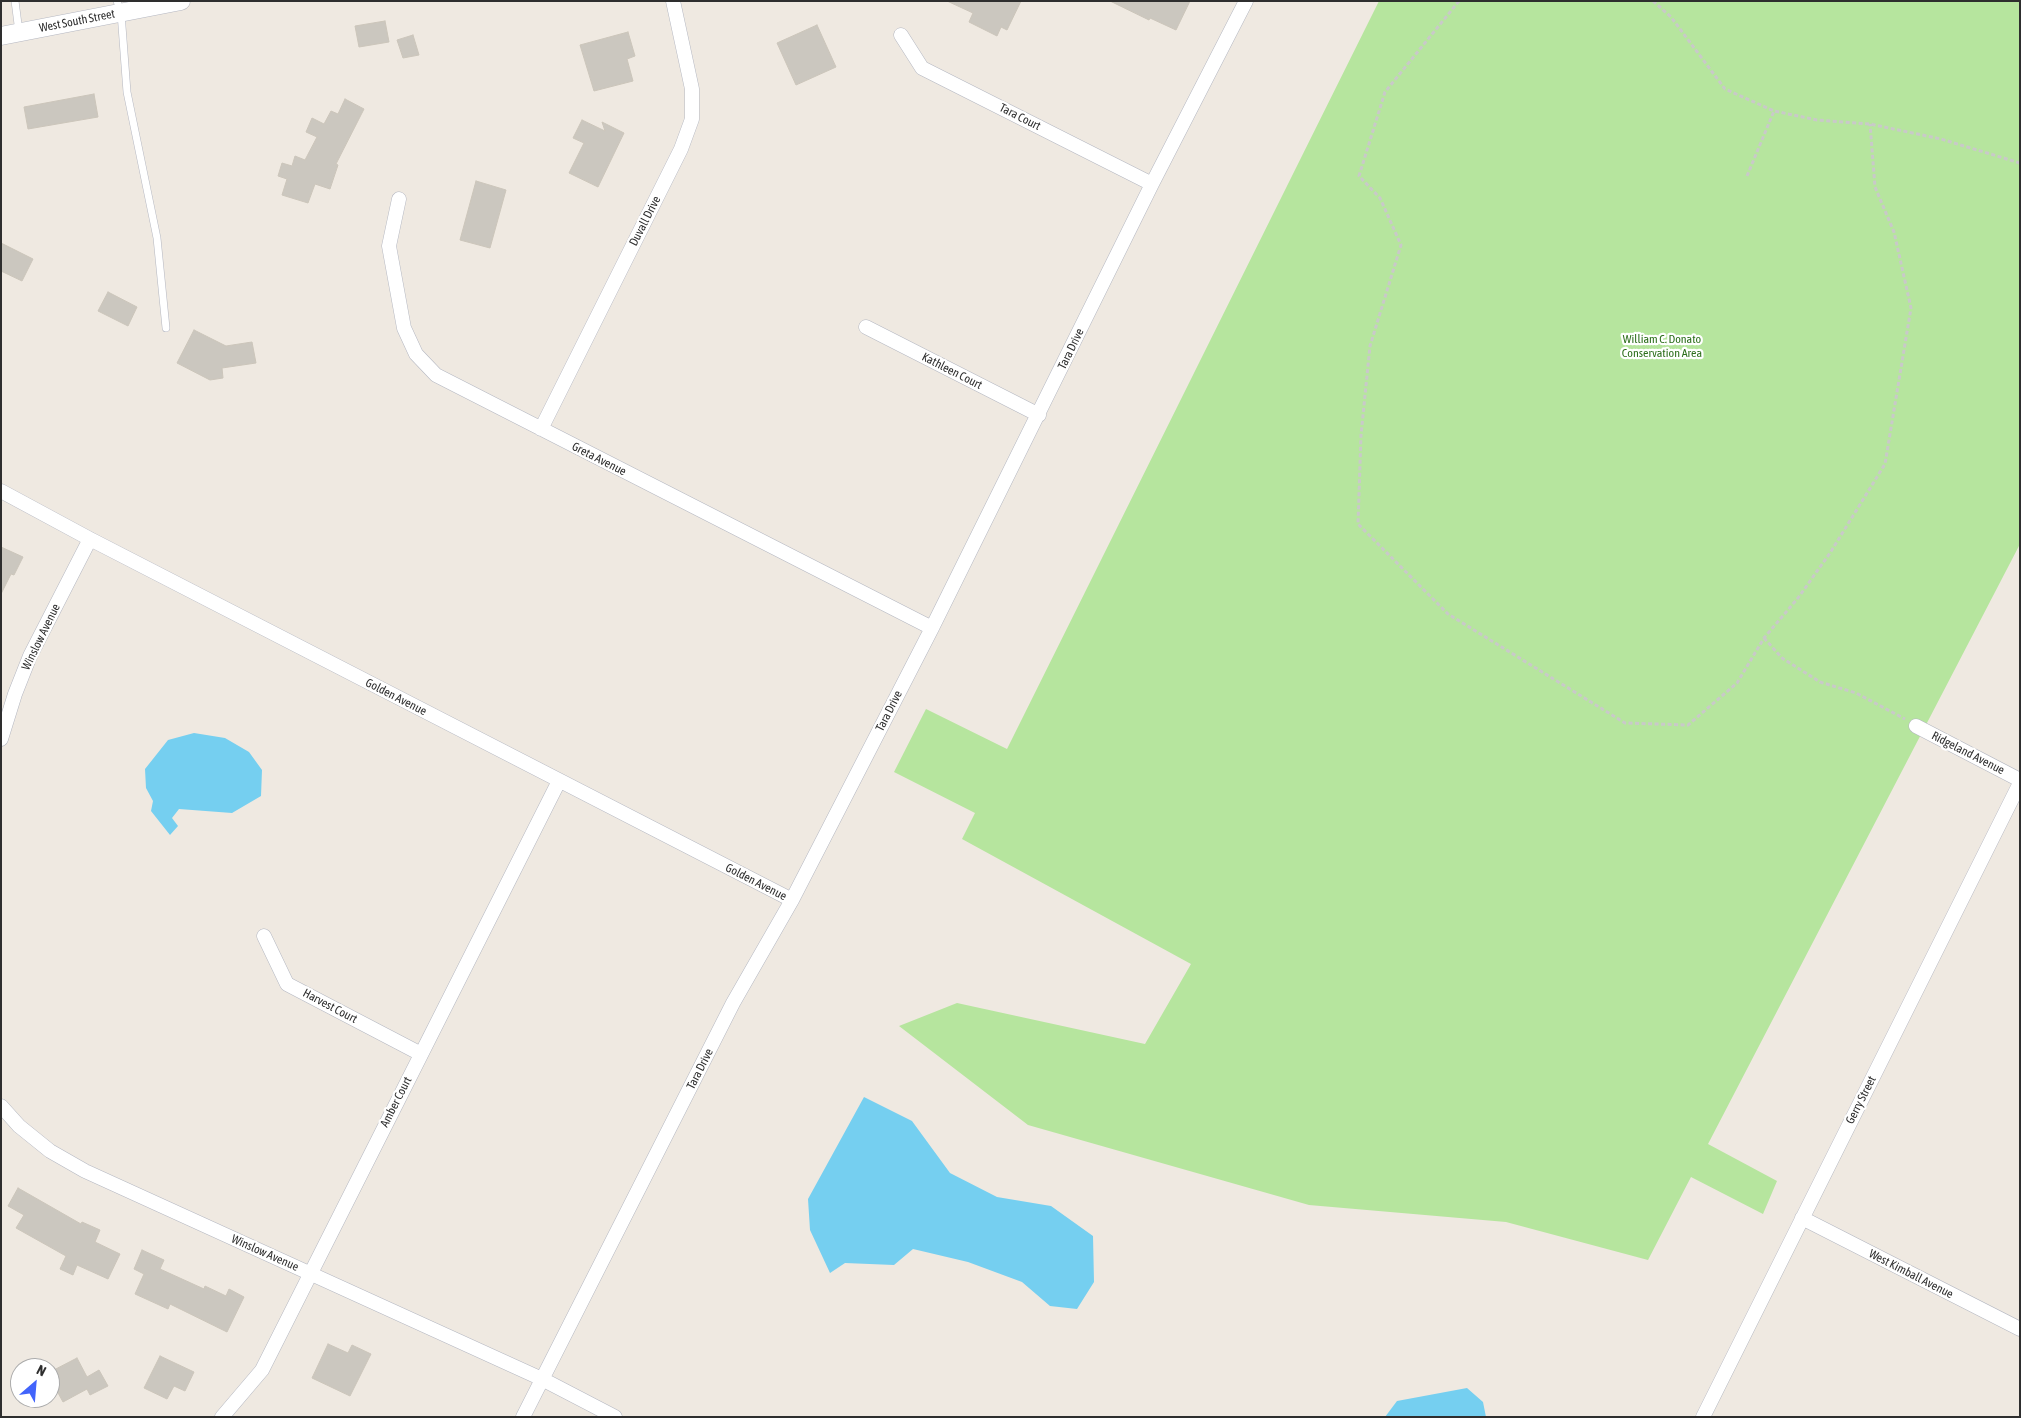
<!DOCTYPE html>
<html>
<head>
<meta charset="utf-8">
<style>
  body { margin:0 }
  #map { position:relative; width:2021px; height:1418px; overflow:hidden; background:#efe9e1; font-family:"Asap Condensed",sans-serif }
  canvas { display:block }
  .frame { position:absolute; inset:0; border:2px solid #2e2e2e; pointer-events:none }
  .north { position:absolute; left:10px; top:1358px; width:50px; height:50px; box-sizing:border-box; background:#fff; border:1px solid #ababab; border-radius:50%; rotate:27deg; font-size:14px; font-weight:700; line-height:20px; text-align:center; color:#2e2e2e }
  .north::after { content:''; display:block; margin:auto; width:18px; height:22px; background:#4264fb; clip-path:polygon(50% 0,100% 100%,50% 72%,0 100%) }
</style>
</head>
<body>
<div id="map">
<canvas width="2021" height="1418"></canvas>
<div class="frame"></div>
<div class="north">N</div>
</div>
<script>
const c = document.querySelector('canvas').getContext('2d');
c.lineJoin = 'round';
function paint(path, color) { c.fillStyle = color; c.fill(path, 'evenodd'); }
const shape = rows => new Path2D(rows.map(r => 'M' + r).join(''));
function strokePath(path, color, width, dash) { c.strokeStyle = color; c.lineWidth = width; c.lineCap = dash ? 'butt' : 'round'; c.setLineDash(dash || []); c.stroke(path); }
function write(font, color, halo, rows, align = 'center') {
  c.font = font + ' "Asap Condensed",sans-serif'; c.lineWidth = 4.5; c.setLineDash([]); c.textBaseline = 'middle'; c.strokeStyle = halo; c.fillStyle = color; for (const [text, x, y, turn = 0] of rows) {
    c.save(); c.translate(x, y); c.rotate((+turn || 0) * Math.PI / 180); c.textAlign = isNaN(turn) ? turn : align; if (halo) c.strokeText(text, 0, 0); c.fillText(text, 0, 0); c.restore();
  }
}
paint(shape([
  [1379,1,2020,1,2020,544,1708,1144,1777,1181,1763,1214,1691,1177,1648,1260,1506,1222,1309,1205,1028,1125,899,1026,957,1003,1145,1044,1191,964,962,839,975,813,894,772,926,709,1007,749]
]), '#b6e59e');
paint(shape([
  [194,733,225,738,249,752,262,770,261,796,232,813,179,809,172,818,178,826,170,835,151,811,153,801,146,788,145,769,168,740],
  [864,1097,912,1121,950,1173,997,1197,1051,1206,1093,1236,1094,1282,1077,1309,1050,1306,1022,1282,968,1262,913,1249,894,1265,845,1263,830,1273,810,1230,808,1199],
  [1467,1388,1483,1402,1486,1417,1385,1417,1397,1401]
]), '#75cff0');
const building = shape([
  [947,1,1021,1,1007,30,1001,27,997,36,969,22,973,13,947,1],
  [1110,1,1190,1,1176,30,1150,18,1149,20,1110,1],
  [385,21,389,42,359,47,355,26,385,21],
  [817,25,836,67,796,85,777,43,817,25],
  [628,32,635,56,627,59,633,81,594,91,580,45,628,32],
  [413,35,419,55,403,58,397,40,413,35],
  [94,94,98,117,28,129,24,107,94,94],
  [345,99,364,109,336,164,338,165,330,189,315,184,308,203,282,195,287,179,278,176,282,163,292,166,295,156,305,160,317,137,306,132,312,118,324,124,331,111,338,114,345,99],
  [582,120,605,131,602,122,624,133,598,187,569,173,584,143,573,138,582,120],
  [476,181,506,190,490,248,460,240,476,181],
  [1,243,33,259,22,281,1,271,1,243],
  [108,292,137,307,128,326,98,311,108,292],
  [194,330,226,346,252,342,256,363,222,368,223,378,210,380,177,363,194,330],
  [1,547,23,557,14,575,11,574,1,594,1,547],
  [18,1188,81,1224,82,1222,100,1230,95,1242,120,1254,108,1279,77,1265,73,1275,60,1269,66,1256,16,1228,24,1215,8,1206,18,1188],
  [142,1250,164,1260,160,1269,204,1289,205,1286,226,1296,229,1289,244,1297,227,1332,170,1304,168,1309,135,1294,144,1274,134,1269,142,1250],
  [328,1344,348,1353,352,1345,371,1354,350,1396,312,1378,328,1344],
  [160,1356,194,1372,185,1391,174,1386,167,1399,144,1388,160,1356],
  [77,1358,87,1377,99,1370,108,1386,90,1395,87,1389,63,1402,50,1378,50,1372,77,1358]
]);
paint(building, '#cbc7bf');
strokePath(building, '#cbc5ba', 1);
const service = shape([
  [15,1,19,32],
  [117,1,121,13,127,92,157,238,166,328]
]);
const minor = shape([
  [901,35,922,68,1152,184],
  [399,199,389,246,404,328,416,354,436,375,932,628],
  [866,327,1039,415],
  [541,429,681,149,692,119,692,89,673,1],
  [1,491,90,539,792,900],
  [1916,726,2020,780],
  [1,739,15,694,30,656,90,539],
  [264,936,287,984,421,1054],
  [1,1106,19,1126,50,1151,85,1171,542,1379,615,1417],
  [1802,1218,2020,1329],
  [222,1417,262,1370,559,781],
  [523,1417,733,1003,792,900,932,628,1152,184,1246,1],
  [1703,1417,2020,783]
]);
const tertiary = shape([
  [1,36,181,1]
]);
strokePath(service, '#b4b7c1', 8);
strokePath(minor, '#b4b7c1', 15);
strokePath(tertiary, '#b4b7c1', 19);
strokePath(shape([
  [1459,1,1385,92,1359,176,1380,198,1401,245,1370,346,1361,435,1358,524,1448,614,1625,723,1688,725,1737,683,1764,638,1798,598,1830,553,1885,464,1911,308,1894,232,1875,187,1870,124],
  [1653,1,1671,17,1725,89,1774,111,1817,120,1870,124,1941,139,2020,163],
  [1747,176,1774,111],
  [1764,638,1782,658,1820,682,1856,693,1905,719]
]), '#c9c9c9', 3, [4, 2.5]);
strokePath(service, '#fff', 7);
strokePath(minor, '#fff', 14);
strokePath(tertiary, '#fff', 18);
write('12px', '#2e2e2e', '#fff', [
  ["West South Street",77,21,-11],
  ["Tara Court",1020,117,27],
  ["Duvall Drive",645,221,-63],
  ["Tara Drive",1071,349,-64],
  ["Kathleen Court",952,371,27],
  ["Greta Avenue",599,459,27],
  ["Winslow Avenue",41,637,-64],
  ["Golden Avenue",396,697,27],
  ["Tara Drive",889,711,-63],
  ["Ridgeland Avenue",1968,753,27],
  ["Golden Avenue",756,882,27],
  ["Harvest Court",330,1006,28],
  ["Tara Drive",700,1069,-63],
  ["Gerry Street",1861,1100,-63],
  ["Amber Court",396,1102,-63],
  ["Winslow Avenue",265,1253,24],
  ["West Kimball Avenue",1911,1274,27]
]);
write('12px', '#2c6e1b', '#fff', [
  ["William C. Donato",1662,339],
  ["Conservation Area",1662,353]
]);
</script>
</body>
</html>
